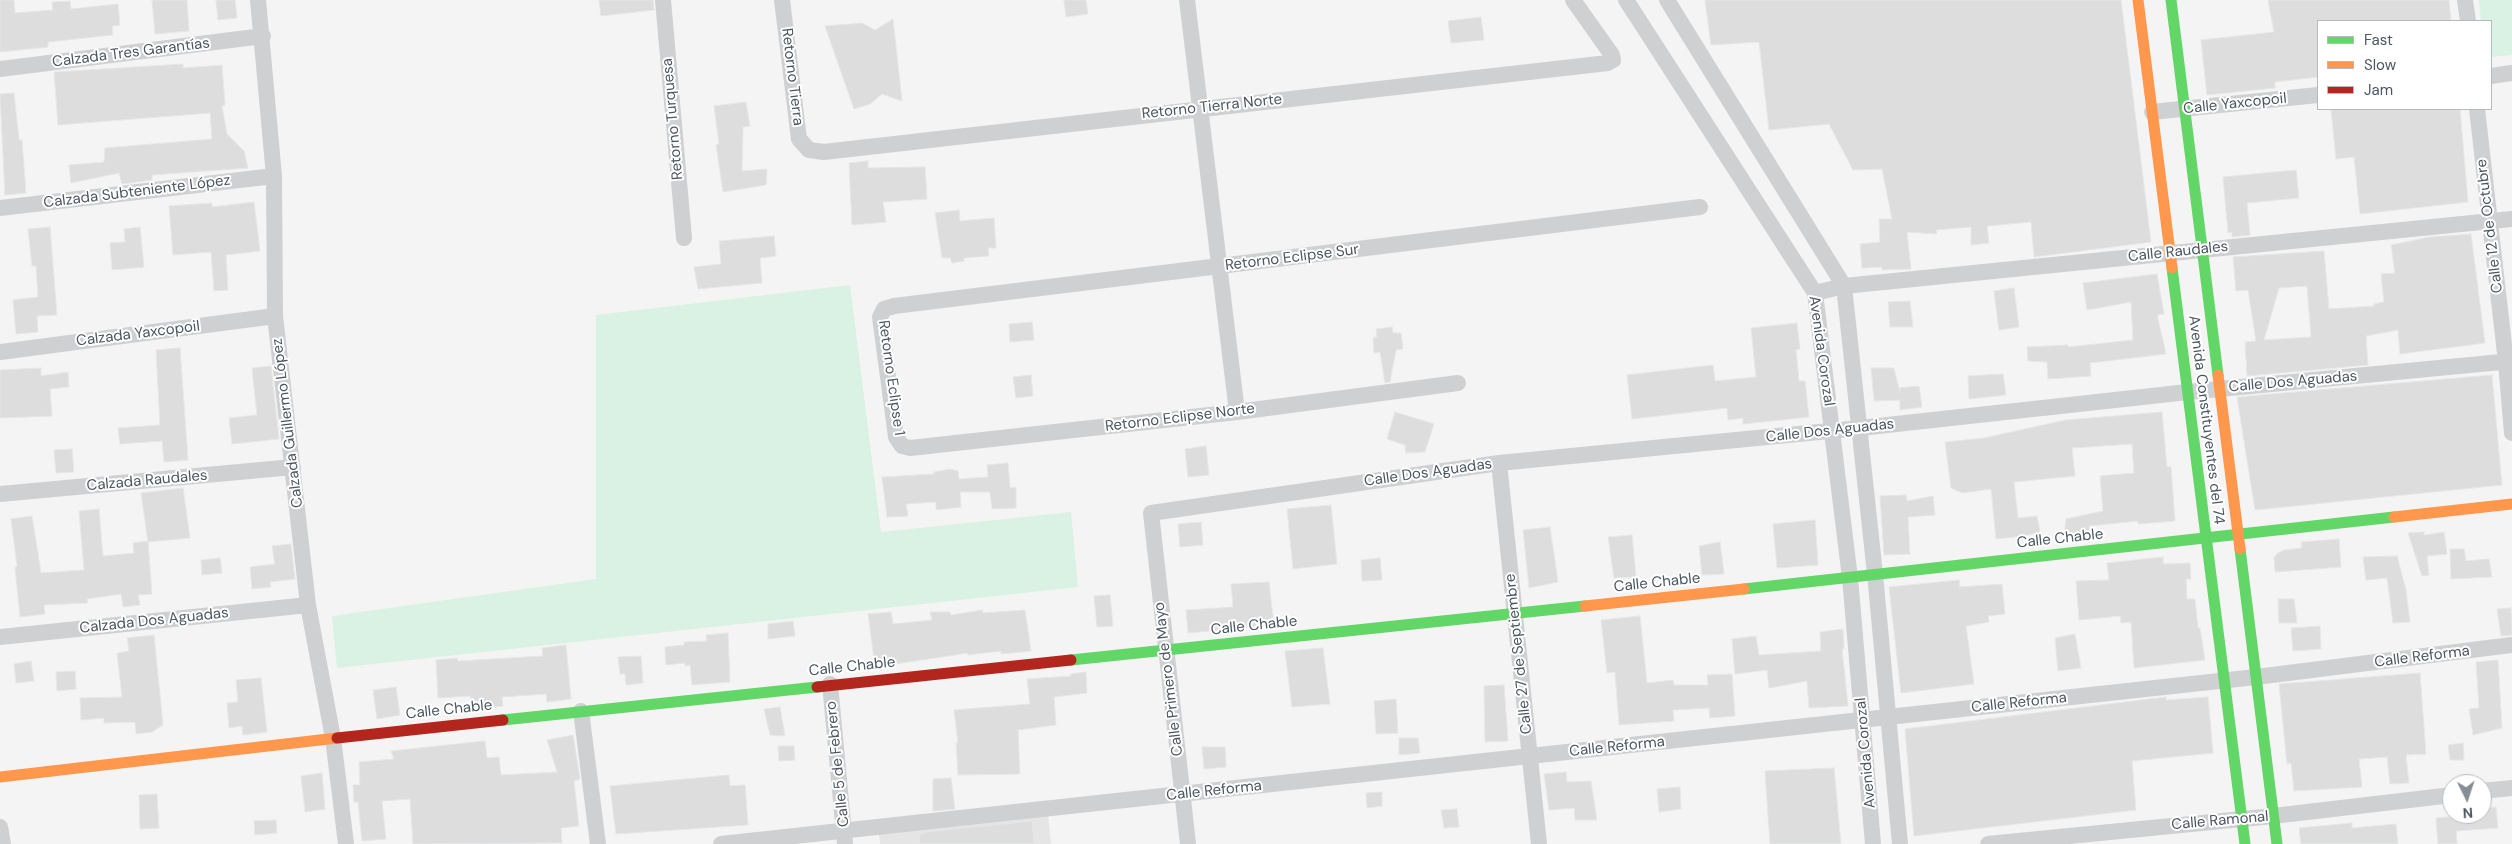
<!DOCTYPE html>
<html>
<head>
<meta charset="utf-8">
<style>
  body { margin:0 }
  #map { position:relative; width:2512px; height:844px; overflow:hidden; background:#f4f4f4; font-family:"DM Sans",sans-serif }
  canvas { display:block }
  .legend { position:absolute; left:2317px; top:20px; width:175px; height:90px; box-sizing:border-box; background:#fff; border:1px solid #b7bbc0; margin:0; padding:6px 9px; list-style:none; font-size:15px; color:#4a5661 }
  .legend li { display:flex; align-items:center; gap:10px; height:25px }
  .legend b { width:25px; border:1px solid #b7bbc0 }
  .north { position:absolute; left:2442px; top:774px; width:50px; height:50px; box-sizing:border-box; background:#fff; border:1px solid #b7bbc0; border-radius:50%; rotate:176deg; font-size:14px; font-weight:700; line-height:20px; text-align:center; color:#4a5661 }
  .north::after { content:''; display:block; margin:auto; width:18px; height:22px; background:#868d94; clip-path:polygon(50% 0,100% 100%,50% 72%,0 100%) }
</style>
</head>
<body>
<div id="map">
<canvas width="2512" height="844"></canvas>
<ul class="legend">
<li><b style="height:6px;background:#63d668"></b>Fast</li>
<li><b style="height:6px;background:#ff974d"></b>Slow</li>
<li><b style="height:6px;background:#b3261e"></b>Jam</li>
</ul>
<div class="north">N</div>
</div>
<script>
const c = document.querySelector('canvas').getContext('2d');
c.lineJoin = 'round';
function paint(path, color) { c.fillStyle = color; c.fill(path, 'evenodd'); }
const shape = rows => new Path2D(rows.map(r => 'M' + r).join(''));
function strokePath(path, color, width, dash) { c.strokeStyle = color; c.lineWidth = width; c.lineCap = dash ? 'butt' : 'round'; c.setLineDash(dash || []); c.stroke(path); }
function write(font, color, halo, rows, align = 'center') {
  c.font = font + ' "DM Sans",sans-serif'; c.lineWidth = 4; c.setLineDash([]); c.textBaseline = 'middle'; c.strokeStyle = halo; c.fillStyle = color; for (const [text, x, y, turn = 0] of rows) {
    c.save(); c.translate(x, y); c.rotate((+turn || 0) * Math.PI / 180); c.textAlign = isNaN(turn) ? turn : align; if (halo) c.strokeText(text, 0, 0); c.fillText(text, 0, 0); c.restore();
  }
}
paint(shape([
  [1048,814,1051,844,880,844,879,833]
]), '#e6e5e6');
paint(shape([
  [2479,0,2512,0,2512,55,2491,57,2491,21,2481,21],
  [850,285,881,532,1071,512,1078,587,337,668,332,616,596,579,596,315]
]), '#d9f2e3');
const building = shape([
  [0,0,14,0,15,13,53,10,52,2,70,1,71,9,118,4,120,25,112,26,113,35,48,42,48,47,0,52,0,0],
  [152,0,187,0,189,31,155,34,152,0],
  [216,0,235,0,237,18,218,20,216,0],
  [599,0,653,0,654,10,601,16,599,0],
  [1064,0,1086,0,1088,14,1066,17,1064,0],
  [1705,0,2121,0,2151,242,2034,257,2031,222,1987,226,1989,243,1971,245,1971,227,1936,230,1937,234,1907,232,1911,269,1882,270,1882,267,1862,268,1860,244,1880,242,1879,219,1892,219,1882,169,1853,170,1829,124,1769,130,1759,42,1711,45,1705,0],
  [2268,0,2449,0,2451,21,2318,21,2318,77,2275,82,2275,88,2207,95,2201,40,2274,32,2268,0],
  [1481,17,1484,40,1451,43,1448,21,1481,17],
  [893,19,902,101,882,94,870,104,854,109,825,26,862,23,875,30,893,19],
  [183,64,183,68,222,65,225,105,222,106,227,134,244,151,248,168,152,175,152,180,122,184,119,173,71,183,69,165,104,162,105,148,212,139,210,113,58,125,54,72,183,64],
  [14,93,19,140,22,140,26,193,5,195,0,94,14,93],
  [746,102,750,126,743,127,742,171,767,169,766,185,723,192,716,145,719,144,714,106,746,102],
  [2331,109,2460,109,2468,202,2360,214,2354,157,2336,159,2331,109],
  [868,161,868,168,925,167,927,199,883,202,886,222,852,225,849,163,868,161],
  [2296,170,2299,198,2247,203,2250,235,2232,237,2232,232,2228,233,2223,177,2296,170],
  [254,202,260,251,226,255,228,290,214,291,211,252,173,255,169,206,212,203,212,207,254,202],
  [959,210,960,221,994,218,996,248,988,248,989,256,964,258,964,261,952,263,950,258,942,258,935,213,959,210],
  [50,227,57,315,37,316,38,332,16,334,13,300,38,297,36,266,32,266,28,229,50,227],
  [140,227,144,267,112,270,110,243,125,242,124,229,140,227],
  [2471,234,2485,343,2400,354,2398,330,2366,336,2368,365,2247,376,2245,342,2256,341,2248,290,2236,291,2233,257,2324,251,2329,309,2374,306,2374,304,2384,302,2381,274,2395,273,2391,245,2430,237,2471,234],
  [2307,286,2311,337,2264,340,2279,288,2307,286],
  [774,236,776,256,760,258,762,283,698,289,694,267,721,264,719,241,774,236],
  [2157,274,2164,314,2157,315,2166,354,2090,363,2091,376,2048,379,2047,362,2028,361,2027,347,2068,345,2068,347,2133,340,2131,302,2087,310,2083,283,2157,274],
  [2014,288,2019,327,1999,330,1994,291,2014,288],
  [1910,301,1913,327,1890,327,1888,302,1910,301],
  [1032,322,1034,340,1010,342,1009,324,1032,322],
  [1797,323,1800,349,1796,350,1799,381,1805,381,1809,417,1743,424,1743,418,1728,420,1727,408,1632,419,1627,375,1713,365,1715,381,1756,377,1751,328,1797,323],
  [1392,327,1393,333,1401,333,1403,349,1396,350,1390,382,1385,383,1380,352,1374,353,1373,338,1377,337,1376,329,1392,327],
  [180,348,188,460,164,462,162,441,120,444,118,428,160,425,156,350,180,348],
  [271,366,279,439,232,444,229,418,257,415,252,368,271,366],
  [41,368,41,376,68,372,69,387,50,389,52,416,0,418,0,370,41,368],
  [1871,368,1894,368,1900,393,1899,388,1919,386,1922,407,1900,410,1900,400,1874,401,1871,368],
  [2003,374,2006,395,1969,399,1968,376,2003,374],
  [1031,375,1033,396,1016,398,1013,377,1031,375],
  [2492,375,2502,485,2255,510,2237,397,2492,375],
  [1395,412,1434,424,1425,452,1406,453,1405,445,1387,439,1395,412],
  [2162,412,2167,467,2171,467,2175,521,2138,524,2138,521,2089,526,2090,534,2064,536,2066,519,2103,511,2100,476,2134,473,2132,444,2072,448,2075,476,2014,482,2018,518,2037,516,2040,532,2023,536,1996,539,1991,489,1962,493,1951,488,1945,442,1984,438,2066,420,2162,412],
  [1206,446,1209,475,1188,477,1185,449,1206,446],
  [72,449,74,472,56,473,54,450,72,449],
  [1008,463,1010,488,1016,487,1016,508,992,509,990,492,960,492,961,507,936,510,936,502,906,504,908,516,887,517,882,477,934,474,934,472,950,469,958,471,959,479,988,477,987,465,1008,463],
  [183,488,190,538,148,542,141,493,183,488],
  [1906,495,1907,501,1933,496,1935,515,1908,517,1910,554,1884,555,1880,496,1906,495],
  [1331,505,1337,564,1293,569,1287,509,1331,505],
  [99,509,103,556,134,553,133,543,148,541,152,594,138,595,140,605,123,607,121,594,87,599,88,603,44,605,45,614,20,617,15,567,17,566,11,519,32,516,41,573,84,570,79,511,99,509],
  [1815,520,1818,565,1777,568,1773,524,1815,520],
  [1201,522,1203,545,1180,547,1178,524,1201,522],
  [1550,527,1558,582,1529,588,1523,530,1550,527],
  [2424,532,2424,535,2444,532,2447,554,2427,556,2429,575,2422,576,2408,533,2424,532],
  [1632,535,1636,577,1614,578,1608,537,1632,535],
  [2339,539,2341,567,2275,572,2274,557,2278,553,2284,550,2302,548,2301,542,2339,539],
  [1720,542,1724,574,1702,575,1699,546,1720,542],
  [291,544,295,579,270,582,271,587,252,589,250,567,275,564,272,546,291,544],
  [2450,549,2464,549,2466,561,2489,559,2492,577,2451,579,2450,549],
  [2397,556,2406,590,2410,622,2393,623,2387,578,2366,580,2363,557,2397,556],
  [2163,557,2163,564,2190,563,2191,579,2186,579,2187,599,2195,599,2198,628,2200,628,2205,660,2134,668,2131,622,2121,623,2120,616,2079,620,2076,581,2109,580,2107,563,2163,557],
  [220,558,222,573,202,575,201,560,220,558],
  [1380,558,1382,580,1362,581,1361,560,1380,558],
  [1959,580,1960,587,2002,584,2005,614,1988,616,1989,622,1966,626,1974,684,1901,693,1889,587,1959,580],
  [1269,582,1274,625,1188,633,1186,610,1233,607,1231,584,1269,582],
  [1110,595,1113,626,1097,627,1094,596,1110,595],
  [2278,599,2294,599,2297,623,2279,623,2278,599],
  [2511,608,2512,635,2501,636,2497,609,2511,608],
  [982,610,983,613,1025,610,1031,651,1001,654,1001,651,968,655,968,653,875,667,868,614,891,612,893,624,932,620,930,612,950,612,951,615,982,610],
  [1640,616,1647,683,1673,680,1674,685,1708,685,1707,675,1732,674,1735,716,1710,718,1709,708,1673,710,1674,721,1619,725,1615,672,1607,673,1601,620,1640,616],
  [793,621,795,636,768,639,768,624,793,621],
  [2320,626,2321,649,2293,651,2291,628,2320,626],
  [1843,629,1844,649,1842,649,1848,706,1809,708,1807,681,1769,688,1767,670,1735,674,1732,639,1756,636,1759,655,1821,651,1820,632,1843,629],
  [728,633,730,682,692,685,690,665,685,666,685,663,666,665,665,647,684,645,684,642,707,641,706,635,728,633],
  [2075,634,2081,668,2058,671,2055,638,2075,634],
  [154,635,163,725,152,732,136,734,135,722,104,723,104,718,81,720,80,698,122,697,117,653,129,651,127,638,154,635],
  [566,645,571,699,547,702,546,694,502,697,503,706,473,709,470,696,438,698,436,660,457,658,458,661,543,656,542,648,566,645],
  [1323,648,1330,704,1292,707,1285,651,1323,648],
  [641,656,643,683,626,685,625,674,620,674,618,657,641,656],
  [2498,660,2502,728,2473,735,2469,709,2479,708,2476,662,2498,660],
  [31,661,34,681,16,683,14,664,31,661],
  [75,671,76,689,57,691,56,672,75,671],
  [1086,672,1087,693,1054,697,1056,725,1018,730,1020,774,958,775,956,743,958,743,954,710,1030,704,1027,679,1071,676,1071,674,1086,672],
  [2420,673,2426,754,2406,755,2409,783,2390,784,2387,757,2359,759,2362,787,2294,791,2291,763,2287,764,2279,684,2420,673],
  [261,678,267,732,243,735,242,726,229,728,227,703,238,702,236,680,261,678],
  [1504,685,1508,741,1485,742,1484,686,1504,685],
  [396,687,400,715,377,719,373,690,396,687],
  [2166,697,2166,700,2208,697,2213,753,2132,761,2136,810,1914,836,1905,729,2166,697],
  [1396,699,1398,733,1376,734,1374,701,1396,699],
  [780,707,785,736,770,735,764,709,780,707],
  [573,735,580,779,574,781,579,826,561,828,562,843,413,844,410,799,382,801,386,839,362,841,358,802,354,802,353,785,360,785,359,762,394,759,391,751,485,741,487,758,499,757,501,775,557,772,547,740,573,735],
  [1399,738,1418,738,1420,753,1399,755,1399,738],
  [2463,743,2464,760,2450,760,2448,745,2463,743],
  [778,746,794,746,795,760,779,761,778,746],
  [1202,747,1225,747,1226,767,1204,769,1202,747],
  [1834,768,1841,844,1770,844,1765,771,1834,768],
  [1566,772,1567,782,1591,781,1597,820,1575,820,1574,808,1549,810,1544,774,1566,772],
  [322,773,325,809,305,812,301,776,322,773],
  [729,775,730,786,745,785,748,825,616,834,610,786,729,775],
  [951,778,955,809,933,811,933,779,951,778],
  [1680,787,1681,809,1659,812,1657,789,1680,787],
  [1382,792,1382,806,1367,808,1366,793,1382,792],
  [157,794,159,828,140,829,139,795,157,794],
  [2496,807,2498,828,2456,831,2457,844,2438,844,2436,818,2482,814,2482,808,2496,807],
  [1457,809,1459,827,1444,828,1441,810,1457,809],
  [276,820,277,833,255,835,254,821,276,820],
  [1032,821,1034,844,920,844,919,834,934,831,1032,821],
  [2352,823,2352,828,2396,824,2398,844,2301,844,2299,828,2352,823]
]);
paint(building, '#ddddde');
strokePath(building, '#e5e6e7', 1);
strokePath(shape([
  [258,0,274,176,275,316,308,605,333,738,346,844],
  [663,0,684,238],
  [782,0,799,139,809,150,824,152,1608,63,1613,60,1612,55,1573,0],
  [1187,0,1237,412],
  [1626,0,1815,293,1850,578,1873,844],
  [1667,0,1844,286,1875,574,1900,844],
  [2465,0,2468,21],
  [0,69,263,36],
  [2491,76,2512,73],
  [2477,109,2506,362,2512,433],
  [2152,112,2318,95],
  [0,208,274,176],
  [1815,293,1844,286,2512,219],
  [0,352,275,316],
  [1458,383,1237,412,910,448,902,446,896,437,880,317,884,309,894,306,1700,207],
  [1499,463,1539,844],
  [0,494,293,467],
  [0,637,308,605],
  [830,684,845,844],
  [581,711,598,844],
  [2482,791,2512,788],
  [0,827,3,844],
  [721,844,2256,677,2512,645],
  [1188,844,1151,513,1499,463,1860,428,2188,392,2512,361],
  [1988,844,2273,816,2452,795]
]), '#ced0d2', 16);
strokePath(shape([
  [2171,0,2218,375],
  [2172,268,2245,844],
  [2240,549,2277,844],
  [1744,589,2394,517],
  [1071,660,1585,606],
  [503,720,817,687]
]), '#63d668', 11);
strokePath(shape([
  [2138,0,2172,268],
  [2218,375,2240,549],
  [2394,517,2512,504],
  [1585,606,1744,589],
  [0,777,337,738]
]), '#ff974d', 11);
strokePath(shape([
  [817,687,1071,660],
  [337,738,503,720]
]), '#b3261e', 11);
write('15px', '#4a5661', '#fff', [
  ["Calzada Tres Garantías",131,53,-7],
  ["Retorno Tierra",792,77,83],
  ["Calle Yaxcopoil",2235,104,-6],
  ["Retorno Tierra Norte",1212,107,-6],
  ["Retorno Turquesa",673,119,-95],
  ["Calzada Subteniente López",137,192,-7],
  ["Calle 12 de Octubre",2490,226,-97],
  ["Calle Raudales",2178,252,-6],
  ["Retorno Eclipse Sur",1292,258,-7],
  ["Calzada Yaxcopoil",138,334,-7],
  ["Avenida Corozal",1821,351,82],
  ["Retorno Eclipse 1",891,378,82],
  ["Calle Dos Aguadas",2293,382,-5],
  ["Retorno Eclipse Norte",1180,418,-7],
  ["Avenida Constituyentes del 74",2206,420,83],
  ["Calzada Guillermo López",288,423,-97],
  ["Calle Dos Aguadas",1830,431,-6],
  ["Calle Dos Aguadas",1428,473,-8],
  ["Calzada Raudales",147,481,-5],
  ["Calle Chable",2060,539,-6],
  ["Calle Chable",1657,583,-6],
  ["Calzada Dos Aguadas",154,621,-6],
  ["Calle Chable",1254,626,-6],
  ["Calle 27 de Septiembre",1519,654,-96],
  ["Calle Reforma",2422,657,-7],
  ["Calle Chable",852,667,-6],
  ["Calle Primero de Mayo",1169,679,-97],
  ["Calle Reforma",2019,703,-6],
  ["Calle Chable",449,710,-6],
  ["Calle Reforma",1617,747,-6],
  ["Avenida Corozal",1866,753,-95],
  ["Calle 5 de Febrero",838,764,-96],
  ["Calle Reforma",1214,791,-6],
  ["Calle Ramonal",2220,821,-5]
]);
</script>
</body>
</html>
